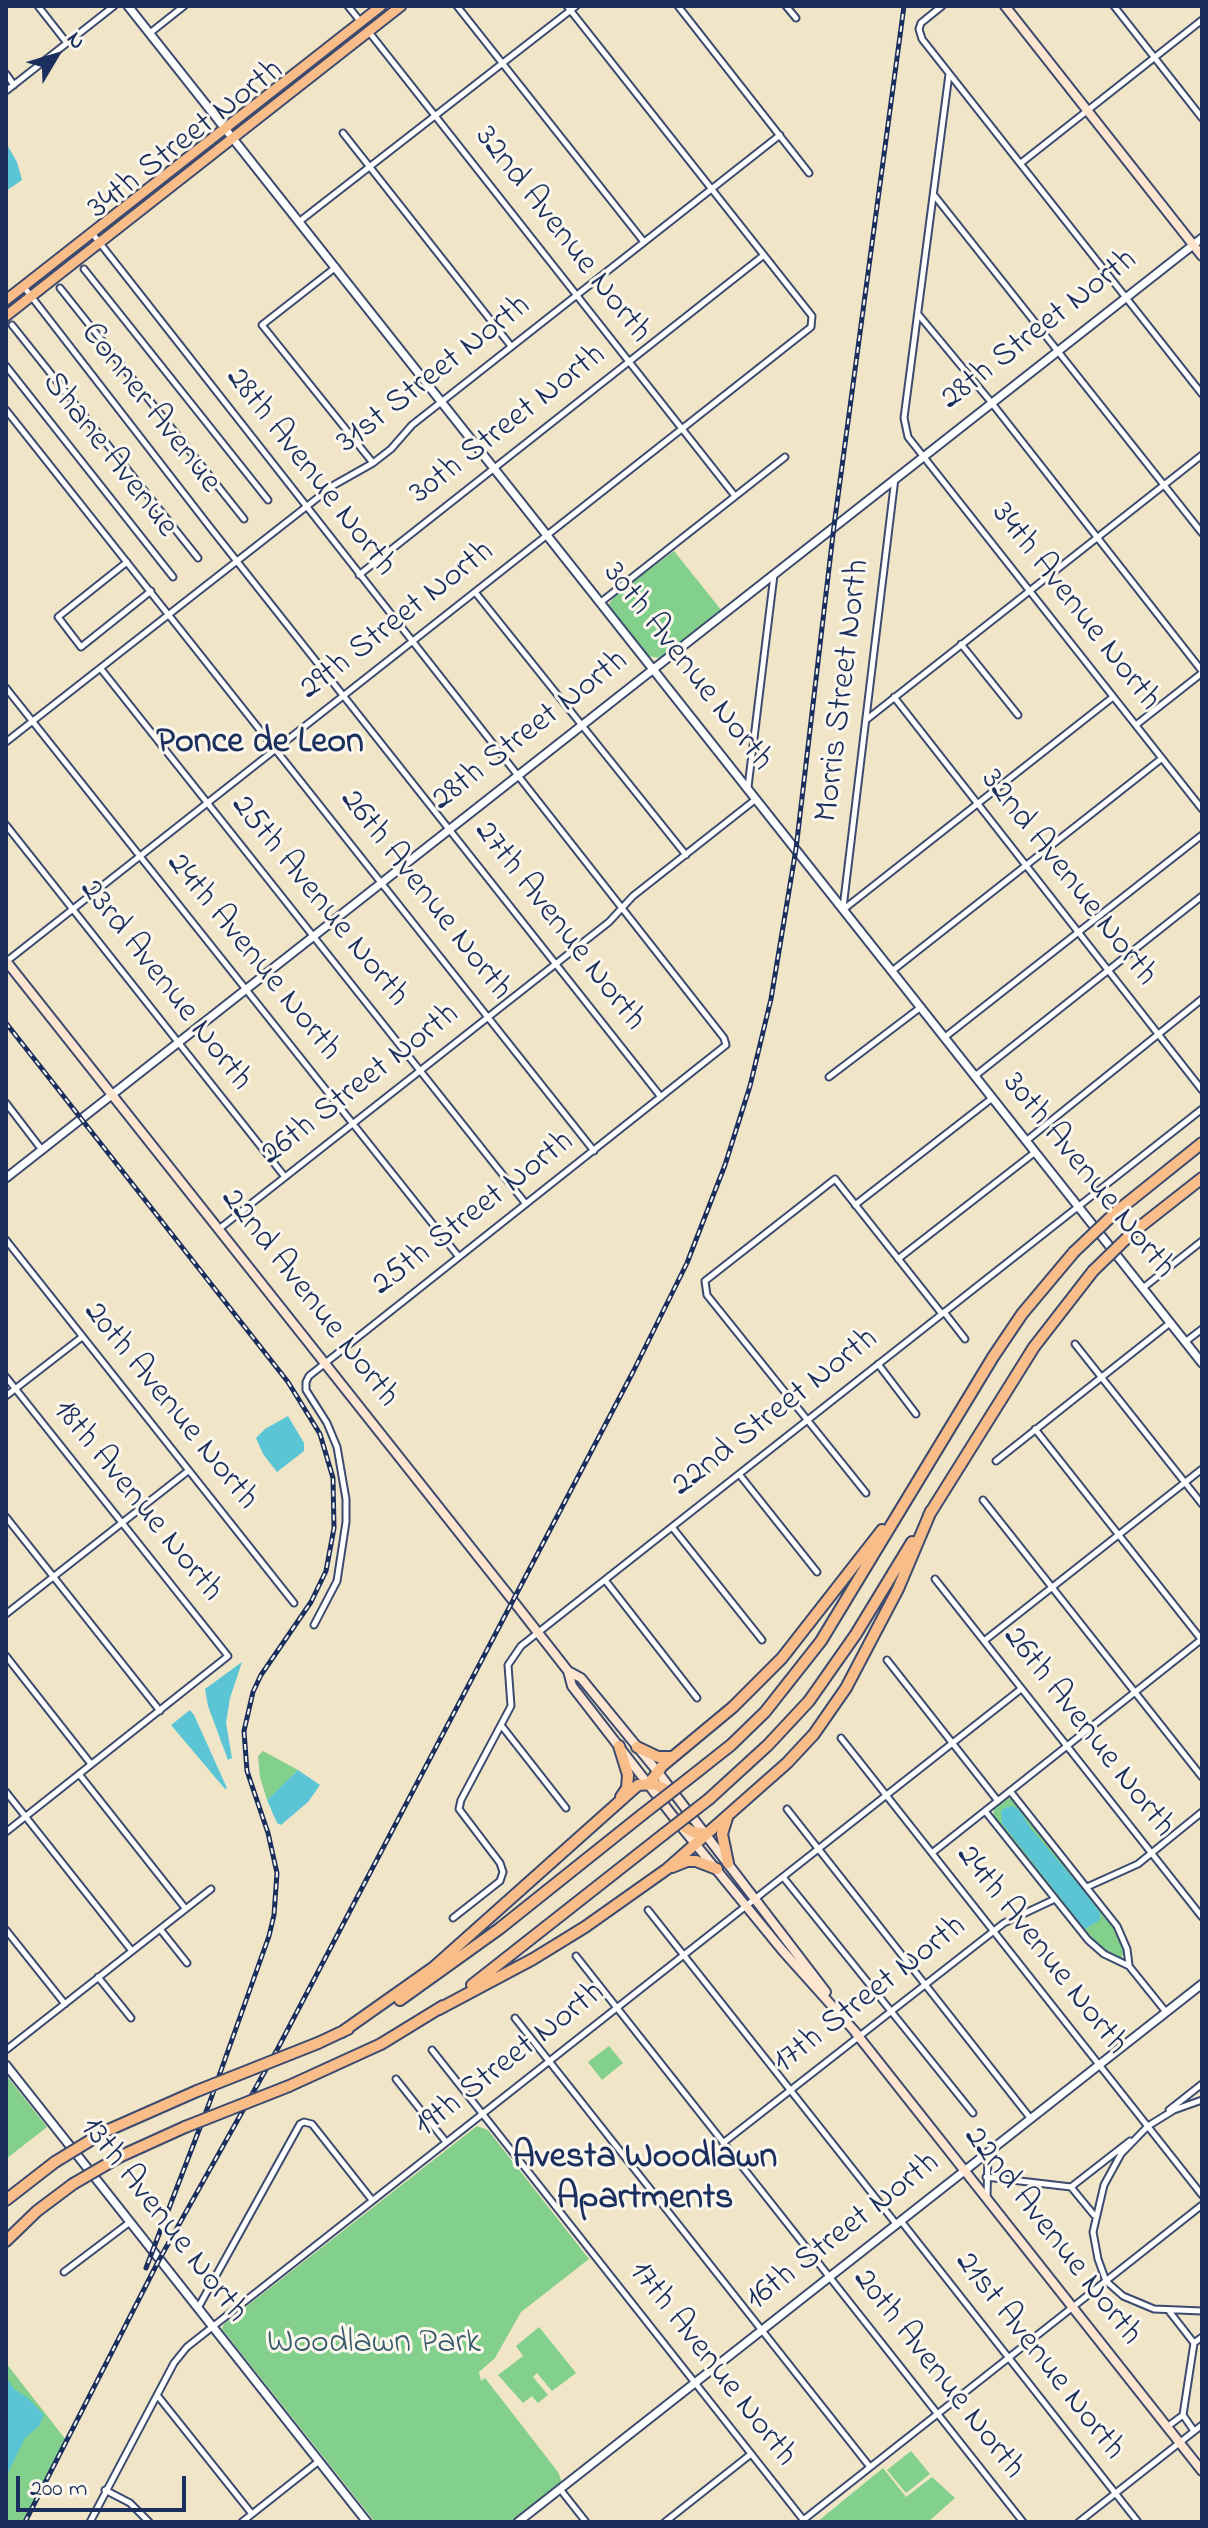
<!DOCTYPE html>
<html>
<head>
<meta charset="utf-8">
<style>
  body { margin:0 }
  #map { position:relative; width:1208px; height:2528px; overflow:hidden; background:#f1e5c8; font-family:"Indie Flower",sans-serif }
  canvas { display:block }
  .frame { position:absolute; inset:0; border:8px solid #1b2f5e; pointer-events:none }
  .north { position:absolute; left:16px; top:16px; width:80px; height:80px; -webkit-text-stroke:6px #fbf7ec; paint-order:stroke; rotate:52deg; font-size:22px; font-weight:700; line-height:32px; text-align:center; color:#1b2f5e }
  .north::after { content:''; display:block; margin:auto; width:28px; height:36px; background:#1b2f5e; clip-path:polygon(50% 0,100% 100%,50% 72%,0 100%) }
  .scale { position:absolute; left:16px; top:2476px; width:170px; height:36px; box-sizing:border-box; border:4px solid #1b2f5e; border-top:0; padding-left:10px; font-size:24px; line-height:28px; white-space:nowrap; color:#1b2f5e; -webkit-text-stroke:6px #fbf7ec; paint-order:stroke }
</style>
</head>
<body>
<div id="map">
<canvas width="1208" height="2528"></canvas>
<div class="frame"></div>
<div class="north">N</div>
<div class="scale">200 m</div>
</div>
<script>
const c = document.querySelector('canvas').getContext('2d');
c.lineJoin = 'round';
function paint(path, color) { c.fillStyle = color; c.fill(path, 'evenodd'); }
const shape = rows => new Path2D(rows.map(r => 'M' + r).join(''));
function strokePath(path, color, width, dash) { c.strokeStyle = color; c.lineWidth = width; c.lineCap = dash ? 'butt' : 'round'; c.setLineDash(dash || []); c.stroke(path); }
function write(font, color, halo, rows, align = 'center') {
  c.font = font + ' "Indie Flower",sans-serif'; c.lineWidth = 6; c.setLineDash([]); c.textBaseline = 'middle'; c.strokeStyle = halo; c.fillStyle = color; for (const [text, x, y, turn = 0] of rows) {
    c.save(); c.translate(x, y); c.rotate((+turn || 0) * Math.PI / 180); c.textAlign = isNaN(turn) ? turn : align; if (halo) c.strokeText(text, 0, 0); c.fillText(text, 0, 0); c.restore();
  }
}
paint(shape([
  [674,551,722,611,660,658,648,656,642,649,610,609,609,604,615,595],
  [263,1751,298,1770,267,1800,260,1777,258,1756],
  [1008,1798,1013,1799,1115,1926,1124,1948,1122,1958,1111,1956,1088,1936,993,1816,994,1809],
  [609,2046,623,2063,602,2080,588,2062],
  [6,2075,47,2127,6,2159],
  [477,2126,488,2130,589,2259,521,2312,495,2358,479,2372,481,2381,485,2378,558,2472,562,2482,511,2522,375,2522,222,2329,224,2324],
  [539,2327,576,2373,552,2391,537,2373,533,2377,548,2395,538,2403,532,2396,523,2403,498,2375,523,2356,516,2346],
  [6,2363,66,2440,25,2522,6,2522],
  [911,2451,930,2474,906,2493,887,2470],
  [883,2468,906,2497,932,2477,955,2498,928,2522,817,2522]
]), '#83cf8c');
paint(shape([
  [6,143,17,162,22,180,6,191],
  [288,1416,304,1443,304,1451,277,1472,263,1454,256,1438,265,1429],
  [242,1662,230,1698,226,1723,232,1758,228,1760,208,1706,205,1689],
  [190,1710,194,1715,227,1788,225,1789,171,1725],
  [298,1770,320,1785,308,1802,281,1825,277,1823,267,1800],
  [1013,1806,1019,1810,1031,1829,1082,1889,1100,1913,1100,1920,1085,1929,1002,1823,1001,1811,1007,1807],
  [6,2377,14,2389,28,2398,44,2415,39,2426,25,2438,6,2477]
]), '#5bc5d6');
const minor = shape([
  [38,6,67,43],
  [348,6,360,21],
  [457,6,644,242],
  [678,6,809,173],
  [786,6,796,18],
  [942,6,921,23,919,29,922,39,1202,394],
  [1114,6,1202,118],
  [369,32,735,496],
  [150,33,184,6],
  [6,74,14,85],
  [949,74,904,418,908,437,1202,809],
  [6,91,114,6],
  [343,133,511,346],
  [1021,163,1202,20],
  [934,195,1202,533],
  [300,221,576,6],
  [92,233,724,1038,726,1045,309,1376,306,1382,306,1390,327,1423,337,1447,346,1499,346,1522,337,1581,314,1625],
  [336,267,262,325,373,463],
  [84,269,268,500],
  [24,287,209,526,661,1097],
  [60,288,244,519],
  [918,314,991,402,1202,671],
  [12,325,198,558],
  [6,366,173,577],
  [6,410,594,1151],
  [127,562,58,617,81,647,151,591],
  [359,575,764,255],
  [475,592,686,855],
  [601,602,785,457],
  [961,644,1018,715],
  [101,669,526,1204],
  [6,688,459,1257],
  [894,697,1202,1090],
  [866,720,1202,455],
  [1136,725,1202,673],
  [6,742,334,485,373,463,391,449,412,425,780,135],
  [748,787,774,575],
  [6,825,285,1177],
  [843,908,895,478],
  [844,909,1113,697],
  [7,961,811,327,812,316,567,6],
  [892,971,1161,759],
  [945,1037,1202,835],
  [975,1076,1202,896],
  [829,1077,921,1007],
  [6,1103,42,1150],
  [1026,1141,1202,999],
  [855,1205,991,1099],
  [219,1229,609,922,633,896,756,799],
  [6,1240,294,1603],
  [898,1259,1034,1153],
  [1143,1288,1202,1241],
  [944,1312,965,1339],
  [1185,1342,1202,1329],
  [1075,1344,1202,1504],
  [878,1364,916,1414],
  [6,1377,228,1656,6,1832],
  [6,1396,82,1337],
  [1035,1429,1201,1639],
  [996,1461,1170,1323],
  [739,1474,817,1572],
  [866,1493,707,1295,705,1281,835,1179,942,1314],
  [983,1500,1202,1777],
  [6,1517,160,1711],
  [672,1527,762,1640],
  [935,1579,1202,1917],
  [605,1580,697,1698],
  [6,1614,188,1471],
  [984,1641,1202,1469],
  [6,1656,91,1764],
  [887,1660,998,1801],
  [501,1725,566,1808],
  [841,1738,1202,2195],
  [79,1774,185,1908],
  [1010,1791,1117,1926,1127,1949,1129,1965],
  [6,1792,132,1951],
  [787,1809,1031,2119],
  [985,1811,1088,1940,1104,1954,1129,1966,1166,2012],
  [932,1853,1202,1639],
  [783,1877,973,2113],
  [1087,1887,1138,1864,1202,1812],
  [648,1910,897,2225],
  [453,1918,500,1881,503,1872,500,1863,459,1809,461,1800,511,1706,508,1665,521,1646,1202,1109],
  [160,1929,187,1963],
  [6,1930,65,2004],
  [576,1956,1023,2522],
  [98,1977,131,2018],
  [515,2018,870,2467],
  [6,2050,211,1889],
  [432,2050,805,2522],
  [396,2079,446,2142],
  [1202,2100,1174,2110,1148,2126,1121,2154,1104,2185,1093,2232,1098,2259,1106,2281,1123,2296,1154,2309,1202,2311],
  [1169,2110,1202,2084],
  [723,2143,1004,1923,1055,1899],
  [986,2177,1071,2187,1094,2215],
  [1071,2187,1130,2141],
  [987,2197,988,2153],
  [901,2221,1138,2522],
  [64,2272,130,2222],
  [198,2308,300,2124,304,2122,312,2124,372,2200],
  [1169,2311,1194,2343,1183,2415],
  [1194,2343,1202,2337],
  [157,2395,252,2514],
  [1167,2427,1183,2415,1194,2431],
  [560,2489,586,2522],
  [105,2490,130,2503,149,2522],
  [802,2521,1202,2205],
  [90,2522,174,2363,187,2347,1021,1689],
  [242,2522,319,2461],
  [665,2522,751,2454],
  [1079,2522,1202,2425]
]);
const tertiary = shape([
  [128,6,1202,1363],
  [6,1178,1202,238],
  [6,2065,367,2522],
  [518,2522,1202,1984]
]);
const secondary = shape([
  [1005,6,1202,256],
  [6,961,518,1607,568,1671,572,1686,679,1824,782,1950,859,2036],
  [568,1671,581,1678,657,1771,826,1992],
  [855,2032,1202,2471]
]);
const trunk = shape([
  [6,300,381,6],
  [6,316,401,6]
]);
const motorway = shape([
  [1116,1212,1202,1143],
  [1132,1233,1202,1178],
  [929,1515,1034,1347,1093,1271],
  [619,1746,628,1775,627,1788,621,1797],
  [637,1747,658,1757,672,1757],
  [688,1779,731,1745,765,1712,821,1641,993,1357,1022,1314,1074,1252],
  [649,1784,662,1766,733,1707,782,1658,882,1530],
  [709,1799,768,1745,809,1701,856,1634,912,1542],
  [727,1818,722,1834,728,1863],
  [679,1824,693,1832,706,1834],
  [672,1867,687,1861,696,1861,717,1869],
  [472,1985,664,1834],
  [400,2000,499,1929,643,1814],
  [439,2009,533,1959,585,1927,667,1869,787,1763,814,1734,846,1688,898,1589,931,1511],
  [342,2032,434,1967,638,1785,654,1784,673,1793],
  [318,2043,348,2029],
  [289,2086,381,2044,443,2006],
  [104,2132,197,2091],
  [121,2156,185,2127],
  [6,2200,55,2162],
  [6,2241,37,2211,73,2184]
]);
strokePath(minor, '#3b4a6e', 9);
strokePath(tertiary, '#3b4a6e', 11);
strokePath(secondary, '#3b4a6e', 12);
strokePath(trunk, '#3b4a6e', 13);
strokePath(motorway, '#3b4a6e', 14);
strokePath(minor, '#fff', 5);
strokePath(tertiary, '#fff', 7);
strokePath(secondary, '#fde5d0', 8);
strokePath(trunk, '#f9bd89', 9);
strokePath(motorway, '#f9bd89', 10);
const rail = shape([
  [6,1023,288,1382,320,1434,333,1478,334,1528,326,1571,311,1602,261,1675,253,1692,244,1731,247,1771,268,1833,277,1873,274,1915,269,1936,209,2104,146,2268],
  [25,2522,159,2260,278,2048,634,1370,687,1263,725,1165,750,1086,771,999,796,849,834,526,904,6]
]);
strokePath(rail, '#1b2f5e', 5);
strokePath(rail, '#fbf7ec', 2, [6]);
const motorwayBridge = shape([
  [1074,1252,1116,1212],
  [1093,1271,1132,1233],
  [643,1814,688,1779],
  [664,1834,709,1799],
  [197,2091,318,2043],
  [185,2127,289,2086],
  [55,2162,104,2132],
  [73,2184,121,2156]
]);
strokePath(motorwayBridge, '#3b4a6e', 14, []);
strokePath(motorwayBridge, '#f9bd89', 10);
write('34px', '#1b2f5e', '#fbf7ec', [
  ["34th Street North",187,141,-38],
  ["32nd Avenue North",561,236,52],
  ["28th Street North",1040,331,-38],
  ["31st Street North",435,376,-38],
  ["Conner Avenue",149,409,52],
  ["30th Street North",509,426,-38],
  ["Shane Avenue",108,456,52],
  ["28th Avenue North",309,473,52],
  ["34th Avenue North",1074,608,52],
  ["29th Street North",398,622,-38],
  ["30th Avenue North",686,668,52],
  ["Morris Street North",845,691,-83],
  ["28th Street North",531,732,-38],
  ["32nd Avenue North",1067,879,52],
  ["26th Avenue North",424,896,52],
  ["25th Avenue North",318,902,51],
  ["27th Avenue North",558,927,52],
  ["24th Avenue North",252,958,51],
  ["23rd Avenue North",164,986,52],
  ["26th Street North",361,1086,-38],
  ["30th Avenue North",1087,1177,51],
  ["25th Street North",474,1215,-38],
  ["22nd Avenue North",308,1299,52],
  ["20th Avenue North",169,1407,51],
  ["22nd Street North",776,1414,-38],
  ["18th Avenue North",136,1502,51],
  ["26th Avenue North",1087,1733,52],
  ["24th Avenue North",1040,1951,52],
  ["17th Street North",871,1996,-38],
  ["19th Street North",511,2061,-38],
  ["13th Avenue North",162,2221,52],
  ["16th Street North",844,2233,-38],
  ["22nd Avenue North",1051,2237,52],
  ["21st Avenue North",1038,2357,52],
  ["17th Avenue North",711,2365,52],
  ["20th Avenue North",937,2375,52]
]);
write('34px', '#35576a', '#fbf7ec', [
  ["Woodlawn Park",374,2345]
]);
write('bold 36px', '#1b2f5e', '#fbf7ec', [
  ["Ponce de Leon",260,745],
  ["Avesta Woodlawn",645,2160],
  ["Apartments",645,2201]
]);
</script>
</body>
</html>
